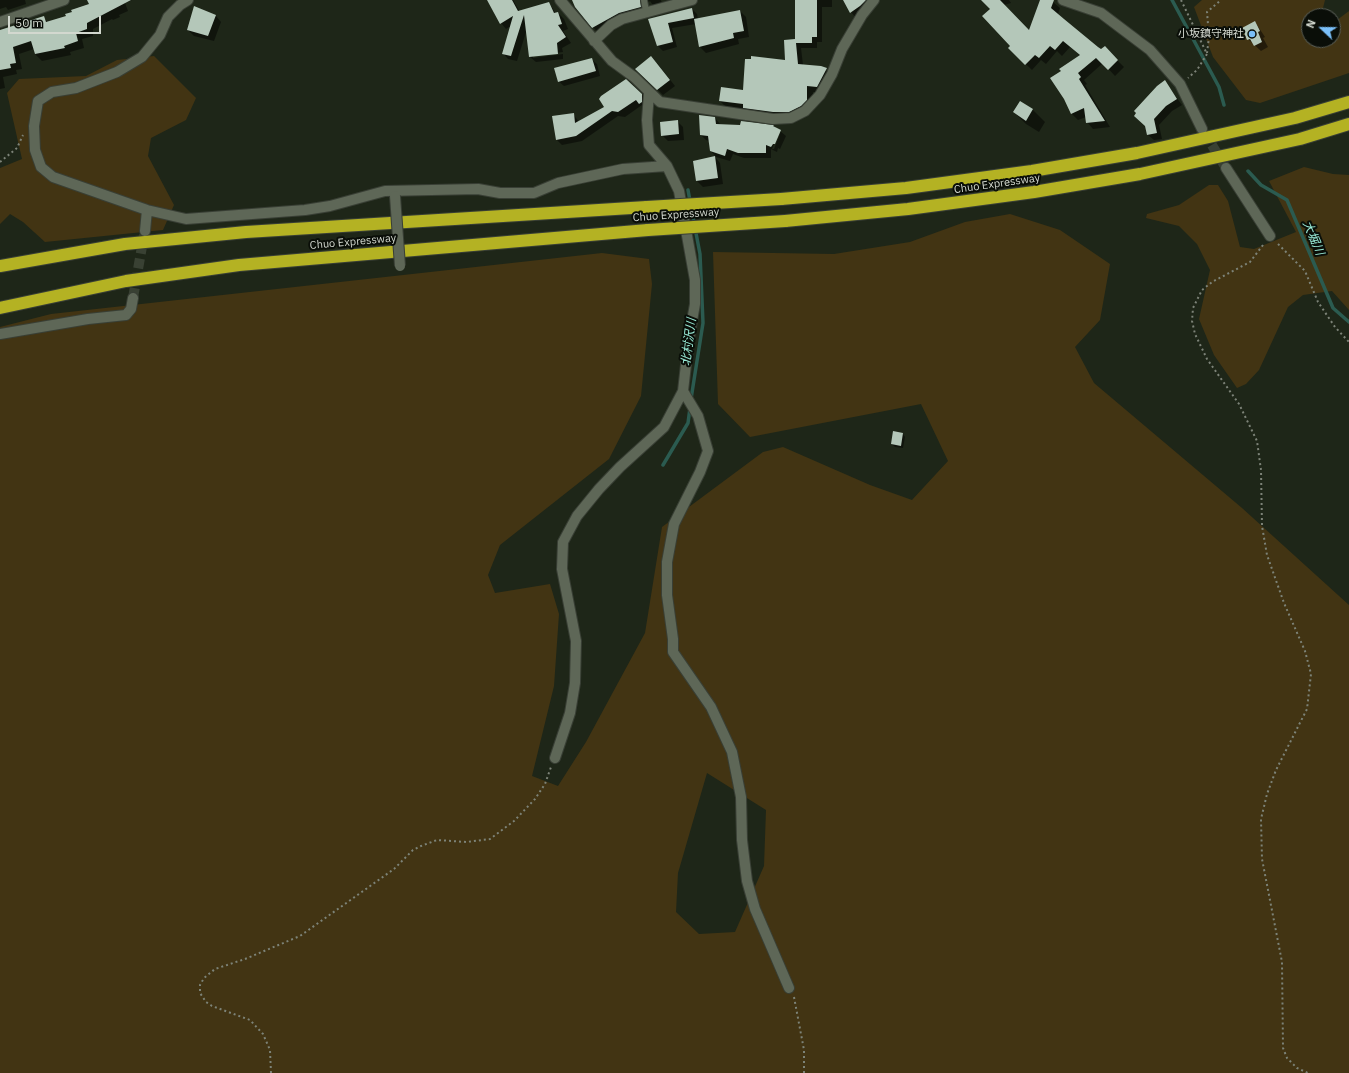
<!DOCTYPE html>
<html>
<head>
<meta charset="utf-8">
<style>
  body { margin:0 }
  #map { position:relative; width:1349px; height:1073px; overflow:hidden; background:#1e2618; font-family:"IBM Plex Sans",sans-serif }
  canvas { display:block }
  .north { position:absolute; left:1301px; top:8px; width:40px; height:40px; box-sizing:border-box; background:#0a0e08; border:1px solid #5a5f58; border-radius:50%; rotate:292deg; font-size:11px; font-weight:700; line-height:16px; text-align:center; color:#d3d8cf }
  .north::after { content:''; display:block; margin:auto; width:14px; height:18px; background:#7abff8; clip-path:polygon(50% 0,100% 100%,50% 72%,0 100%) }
  .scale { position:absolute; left:8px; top:16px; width:93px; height:18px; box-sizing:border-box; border:2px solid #d3d8cf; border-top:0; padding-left:5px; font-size:12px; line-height:14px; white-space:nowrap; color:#d3d8cf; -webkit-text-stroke:3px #0a0e08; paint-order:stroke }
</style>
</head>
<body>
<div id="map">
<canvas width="1349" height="1073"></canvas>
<div class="north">N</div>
<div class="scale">50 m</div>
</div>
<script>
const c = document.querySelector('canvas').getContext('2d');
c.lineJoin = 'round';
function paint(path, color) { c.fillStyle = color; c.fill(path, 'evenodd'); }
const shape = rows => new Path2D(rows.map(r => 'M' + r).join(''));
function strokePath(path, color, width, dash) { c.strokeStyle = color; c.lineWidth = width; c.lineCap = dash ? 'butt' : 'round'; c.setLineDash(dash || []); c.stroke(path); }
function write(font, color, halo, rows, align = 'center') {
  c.font = font + ' "IBM Plex Sans","Noto Sans JP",sans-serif'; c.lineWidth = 4; c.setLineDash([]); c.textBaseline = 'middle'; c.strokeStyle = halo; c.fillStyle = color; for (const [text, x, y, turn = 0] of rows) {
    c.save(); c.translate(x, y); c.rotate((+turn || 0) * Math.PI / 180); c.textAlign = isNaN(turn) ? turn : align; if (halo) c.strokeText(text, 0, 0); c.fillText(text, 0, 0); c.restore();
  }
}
paint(shape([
  [1202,0,1325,0,1321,16,1309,16,1309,40,1333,40,1333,23,1349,11,1349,73,1260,103,1246,100,1213,57,1194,7],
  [154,56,196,98,186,120,151,138,148,156,174,205,163,230,45,242,23,222,10,214,0,224,0,168,22,159,7,93,19,79,86,76,117,60],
  [1304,167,1333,174,1349,175,1349,310,1332,291,1303,295,1288,307,1259,370,1246,384,1237,388,1214,355,1199,319,1210,270,1197,244,1179,226,1146,218,1147,214,1179,205,1209,185,1218,185,1228,201,1240,247,1254,249,1296,232,1269,181],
  [1010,214,1060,230,1110,264,1100,320,1075,347,1094,383,1242,508,1349,605,1349,1073,0,1073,0,327,51,314,602,253,649,259,652,284,641,396,609,459,500,545,488,575,495,593,550,584,559,614,554,686,532,776,558,786,586,742,645,633,662,527,763,452,783,447,870,485,912,500,948,461,921,404,750,437,718,404,713,252,834,254,910,242,965,222],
  [707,773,766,810,764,866,735,932,699,934,676,912,678,873]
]), '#423413');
paint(shape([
  [0,0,25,0,26,4,8,10,6,7,0,9],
  [94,0,132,0,125,3,128,11,119,15,120,17,113,20,112,19,93,29,93,36,82,39,84,48,70,52,71,55,42,61,35,54,34,49,19,54,22,69,16,70,17,74,3,77,5,88,0,89,0,32,43,18,49,23,67,17,91,4],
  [488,0,513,0,520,12,549,3,556,14,558,13,564,19,568,29,563,31,571,43,562,48,563,52,533,56,533,58,563,54,563,59,536,62,530,57,527,29,517,61,508,59,503,53,511,26,506,29,501,23],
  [588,0,661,0,663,9,657,11,650,1,645,5,646,13,599,34,593,27],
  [796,0,832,0,832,7,822,7,822,42,817,42,817,48,801,48,803,65,821,67,832,75,823,93,813,92,812,106,795,117,749,113,745,109,726,107,720,101,744,91,786,61,796,40],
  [844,0,869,0,856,18,851,12],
  [983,0,1009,0,1011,3,1004,5,1029,32,1042,0,1053,2,1060,8,1058,14,1063,20,1102,50,1104,47,1124,67,1115,76,1103,63,1084,80,1087,84,1085,85,1110,127,1093,129,1087,122,1086,117,1078,120,1072,114,1065,98,1081,56,1070,47,1062,56,1057,51,1046,64,1041,60,1032,70,1009,48,1012,46,991,9],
  [692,9,697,14,698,19,740,11,746,17,749,37,738,39,739,44,706,53,700,47,696,24,672,28,677,47,663,51,658,46,649,19],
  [216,16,221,22,214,41,194,36,188,30],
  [1255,22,1265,37,1263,38,1268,47,1261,51,1248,39],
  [591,59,597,64,600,76,564,86,558,81],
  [657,63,675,86,663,95,637,69],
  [1165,82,1182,105,1172,111,1159,125,1162,139,1154,140,1148,135,1146,126],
  [642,95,648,101,646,109,642,105,625,117,618,116,582,141,562,145,557,140,573,114,579,122,605,107],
  [1020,102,1033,110,1045,122,1039,132,1026,124,1014,112],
  [715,118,721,125,741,126,742,122,774,126,786,136,780,149,778,148,777,152,771,149,771,158,744,158,733,154,730,161,716,157,711,151,709,141,706,140,701,135],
  [779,131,781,131,774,149,772,149],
  [677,121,683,127,684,140,668,141,662,135],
  [715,157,720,163,723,184,703,187,697,181,694,162],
  [903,434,905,437,903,448,895,447,892,444]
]), '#0007');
strokePath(shape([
  [1172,0,1219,87,1224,105],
  [1248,171,1261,185,1287,200,1333,308,1349,322],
  [688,190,690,201],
  [691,207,700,254,703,323,691,399],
  [663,465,688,423,690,408]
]), '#2b5b50', 3.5);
paint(shape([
  [87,0,131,0,87,23,87,29,76,33,78,41,64,46,65,48,35,54,31,41,13,47,16,63,10,64,11,68,0,70,0,30,44,16,46,22,66,16,65,14,72,12,71,10,89,4],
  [487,0,512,0,518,11,549,2,554,13,558,12,562,24,558,25,566,37,557,43,558,54,529,57,524,15,511,56,502,54,513,16,500,24],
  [572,0,640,0,641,7,619,13,592,28,575,7],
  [795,0,817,0,817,37,812,37,812,43,796,43,798,64,821,66,827,68,817,87,807,86,807,100,801,106,789,112,773,112,743,108,743,104,719,101,721,87,743,90,745,59,751,59,751,56,785,60,784,40,795,39],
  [843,0,866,0,860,6,850,13],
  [981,0,1000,0,1029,30,1040,0,1054,0,1051,8,1064,19,1098,47,1101,49,1105,46,1118,60,1108,70,1096,58,1078,73,1081,77,1079,79,1105,121,1086,123,1084,108,1071,114,1064,99,1050,78,1061,71,1059,69,1080,55,1063,41,1055,50,1050,46,1039,58,1035,55,1025,65,1008,48,1010,46,982,16,990,9],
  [194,6,216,15,208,36,187,30],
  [692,8,694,18,668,23,673,42,657,46,648,19],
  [740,10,744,31,733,33,734,38,699,47,694,19],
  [1255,21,1260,31,1258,32,1262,42,1254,46,1250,39,1247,40,1242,28],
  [651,56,670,80,657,90,635,69],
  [592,58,596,71,558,82,554,68],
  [626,79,642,94,642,102,639,104,636,100,618,112,612,111,576,136,556,140,552,116,574,113,575,123,604,107,599,99,601,96],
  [1165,80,1177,99,1166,106,1154,119,1157,133,1147,135,1145,126,1134,116,1136,113,1134,111,1157,86],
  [1020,101,1033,109,1026,121,1013,112],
  [699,115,715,117,716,124,740,125,741,121,774,125,773,126,781,130,775,144,773,144,771,147,766,145,766,153,738,153,727,149,725,156,710,151,708,136,700,135],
  [678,120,679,134,661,136,660,122],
  [715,156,718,178,696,181,693,161],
  [893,431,903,433,901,446,891,444]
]), '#b4c7b9');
strokePath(shape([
  [1204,132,1226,168],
  [133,298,144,235]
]), '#394133', 10, [10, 5]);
const lane = shape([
  [644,0,646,11]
]);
const street = shape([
  [188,0,180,5,168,17,160,35,142,57,117,72,76,88,52,92,38,101,34,126,35,150,41,167,53,177,147,210,186,219,305,210,330,206,385,191,478,189,500,193,534,193,558,183,623,169,667,166],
  [560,0,612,61,634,77,660,102,773,119,791,118,805,111,820,95,832,74,842,49,862,15,874,0],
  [1063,0,1101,13,1150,50,1180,84,1202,129],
  [594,41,611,25,622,19,692,0],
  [1226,168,1270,236],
  [145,231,147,210],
  [0,334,88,319,126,315,131,309,133,298],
  [683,391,698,416,708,451,700,472,674,524,667,562,667,595,673,639,673,652,711,707,732,752,741,797,742,840,747,881,755,909,789,988],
  [555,758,570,713,575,683,576,641,562,569,563,542,577,516,599,489,620,467,664,427,683,391,689,338,695,304,695,280,679,191,667,166,649,145,647,120,649,93]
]);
const secondary = shape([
  [0,22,64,0]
]);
const highway = shape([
  [781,199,906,188,1032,171,1137,153,1295,118,1349,102],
  [785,221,908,209,1034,192,1140,174,1300,139,1349,124],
  [0,266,125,244,246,232,647,207],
  [0,308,126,281,239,265,648,230]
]);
strokePath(lane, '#393f35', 8);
strokePath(street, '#393f35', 12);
strokePath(secondary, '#393f35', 12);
strokePath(highway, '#393f35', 14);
strokePath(shape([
  [1181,0,1207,54,1197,70,1188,78],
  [1207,53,1209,37,1207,12,1221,0],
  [0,162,17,148,23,135],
  [1278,244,1305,271,1318,302,1335,327,1349,342],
  [1263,245,1250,262,1212,282,1202,290,1193,308,1192,321,1195,334,1207,359,1239,404,1257,441,1261,470,1262,526,1267,555,1284,603,1305,651,1311,674,1307,709,1276,770,1267,794,1261,819,1262,859,1282,962,1283,1048,1287,1058,1297,1068,1308,1073],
  [794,997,804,1050,804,1073],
  [271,1073,270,1050,263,1034,250,1020,212,1006,206,1002,200,993,200,985,204,978,215,969,245,959,300,936,394,869,413,850,421,846,437,840,466,842,490,839,514,821,535,799,545,784,551,767]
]), '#7d8378', 2, [2, 3]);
strokePath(lane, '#5e6757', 6);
strokePath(street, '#5e6757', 10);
strokePath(secondary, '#5e6757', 10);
strokePath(highway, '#b4b223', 12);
const streetBridge = shape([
  [395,196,400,266]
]);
const highwayBridge = shape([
  [647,207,781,199],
  [648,230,785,221]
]);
strokePath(streetBridge, '#393f35', 12, []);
strokePath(highwayBridge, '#393f35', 14, []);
strokePath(streetBridge, '#5e6757', 10);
strokePath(highwayBridge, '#b4b223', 12);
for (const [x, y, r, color] of [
  [1252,34,4,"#7abff8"]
]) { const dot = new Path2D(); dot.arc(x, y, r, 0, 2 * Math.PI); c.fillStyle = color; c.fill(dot); strokePath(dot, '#0a0e08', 1.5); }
write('11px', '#d3d8cf', '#0a0e08', [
  ["小坂鎮守神社",1244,34]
], 'right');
write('11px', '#d3d8cf', '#0a0e08', [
  ["Chuo Expressway",997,184,-8],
  ["Chuo Expressway",676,215,-4],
  ["Chuo Expressway",353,242,-5]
]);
write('italic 12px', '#99ebd7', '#0a0e08', [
  ["大堀川",1313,238,67],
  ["北村沢川",689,342,-83]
]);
</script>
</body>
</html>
